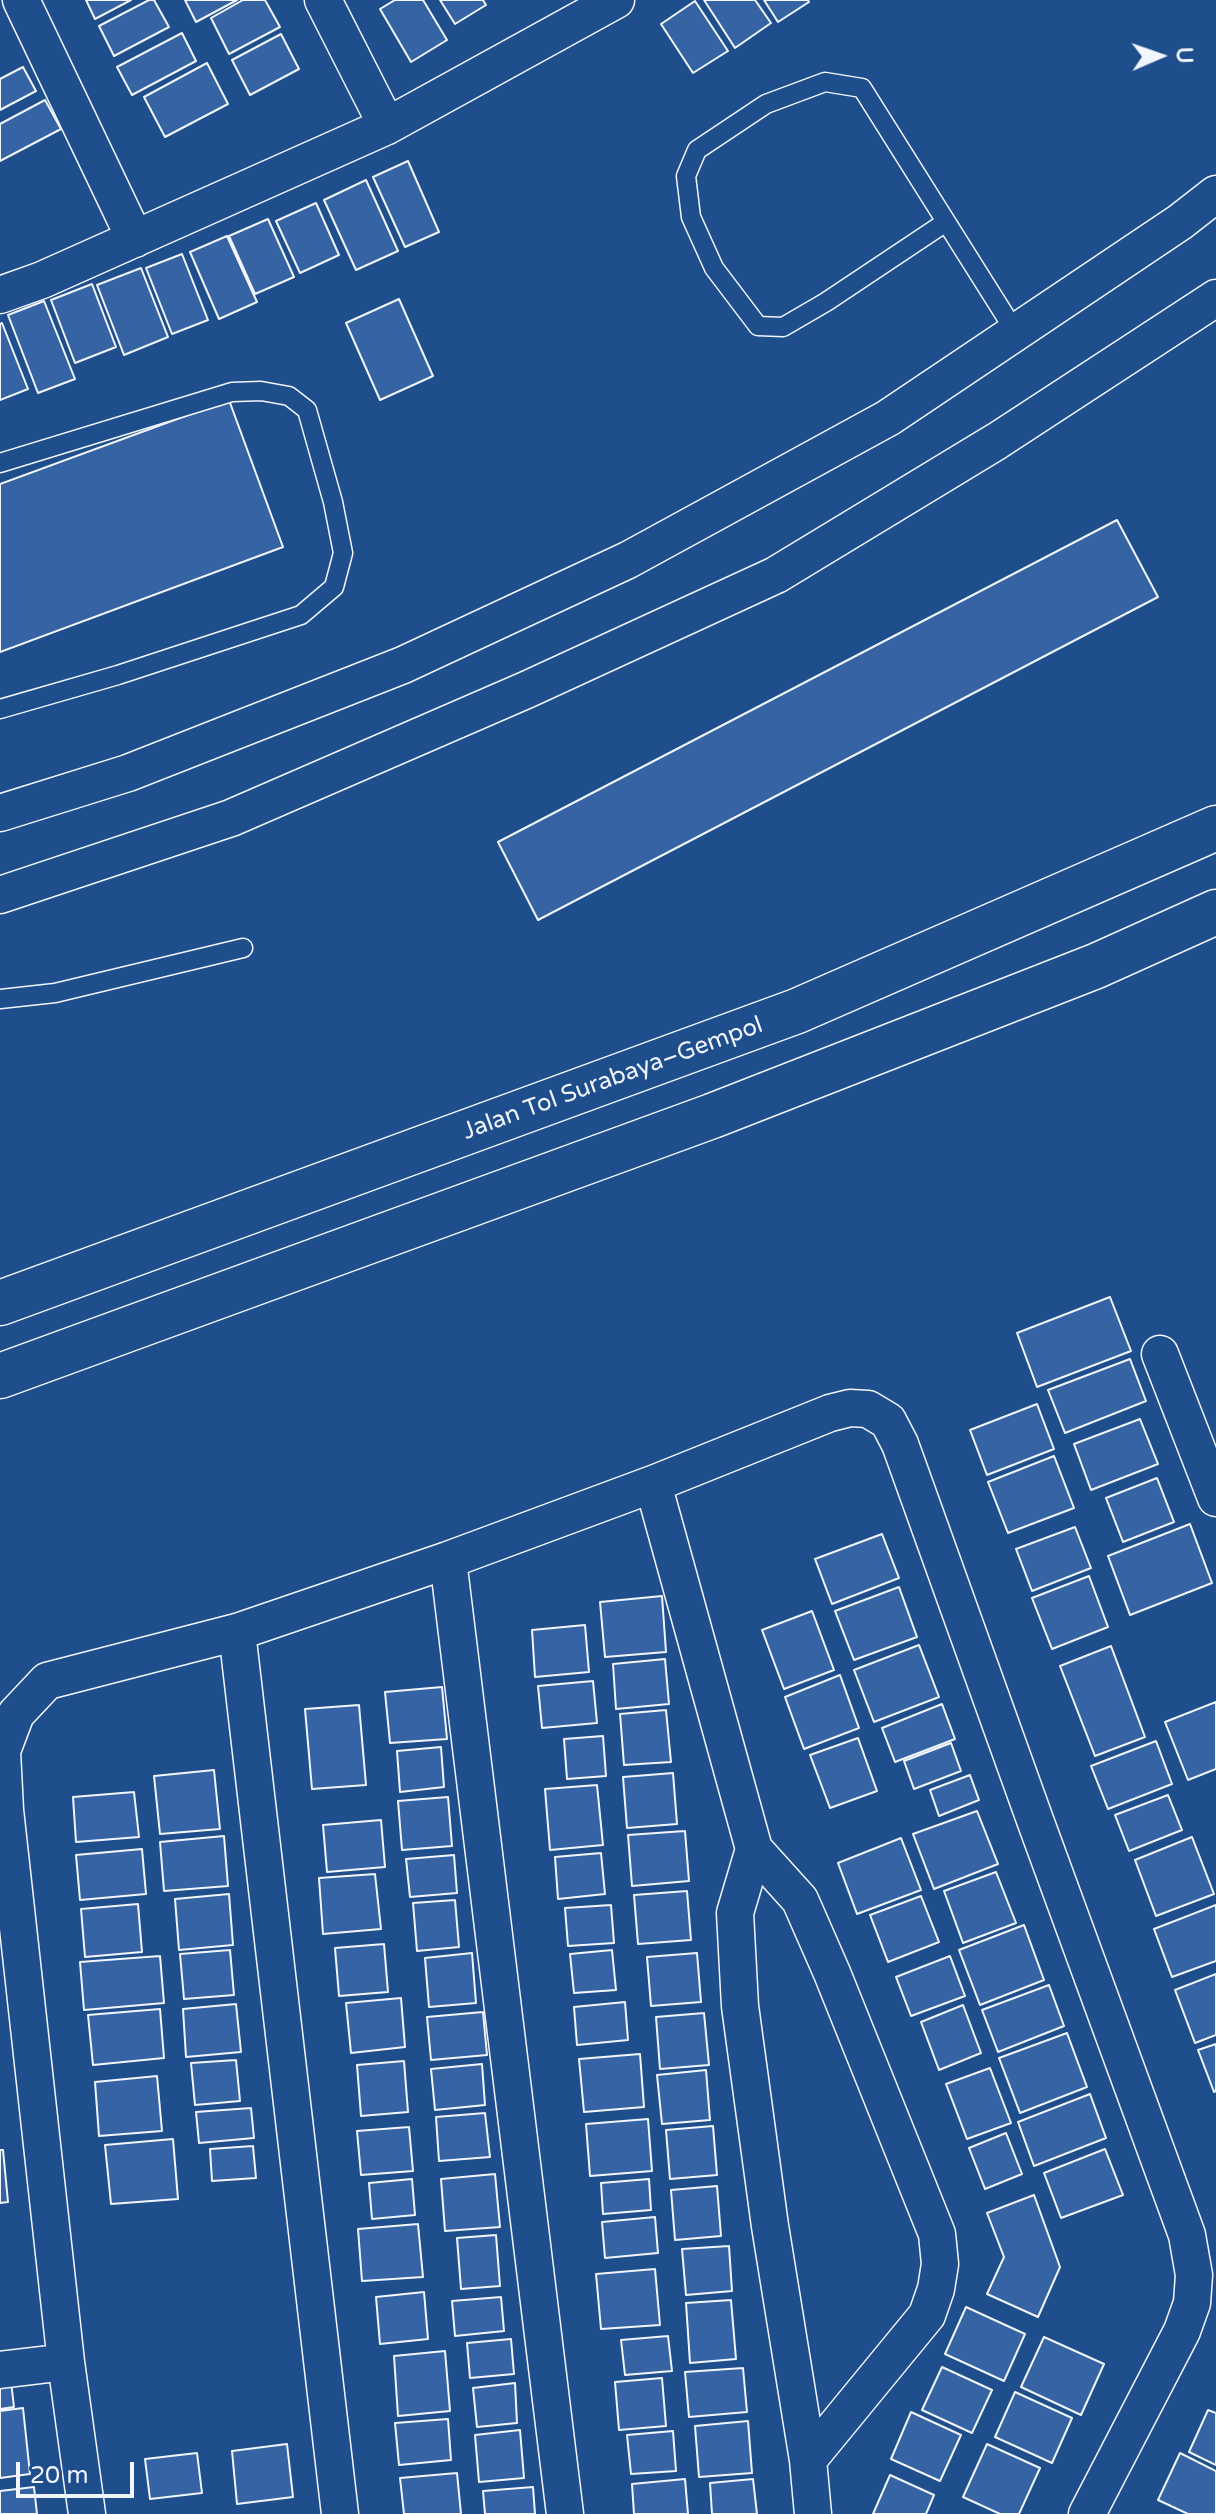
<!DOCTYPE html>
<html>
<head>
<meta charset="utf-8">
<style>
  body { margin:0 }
  #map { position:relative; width:1216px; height:2514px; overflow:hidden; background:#1f4e8c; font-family:"Varela Round",sans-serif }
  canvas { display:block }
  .north { position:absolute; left:1120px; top:16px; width:80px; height:80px; -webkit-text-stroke:6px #1f4e8c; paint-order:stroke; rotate:88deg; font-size:22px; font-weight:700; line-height:32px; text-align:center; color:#f2f6ff }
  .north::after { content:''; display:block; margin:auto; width:28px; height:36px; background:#f2f6ff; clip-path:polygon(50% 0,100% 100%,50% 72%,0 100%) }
  .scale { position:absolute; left:16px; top:2462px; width:118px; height:36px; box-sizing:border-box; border:4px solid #f2f6ff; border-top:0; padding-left:10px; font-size:24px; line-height:28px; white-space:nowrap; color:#f2f6ff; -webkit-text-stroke:6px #1f4e8c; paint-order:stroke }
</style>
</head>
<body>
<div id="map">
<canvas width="1216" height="2514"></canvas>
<div class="north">U</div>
<div class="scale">20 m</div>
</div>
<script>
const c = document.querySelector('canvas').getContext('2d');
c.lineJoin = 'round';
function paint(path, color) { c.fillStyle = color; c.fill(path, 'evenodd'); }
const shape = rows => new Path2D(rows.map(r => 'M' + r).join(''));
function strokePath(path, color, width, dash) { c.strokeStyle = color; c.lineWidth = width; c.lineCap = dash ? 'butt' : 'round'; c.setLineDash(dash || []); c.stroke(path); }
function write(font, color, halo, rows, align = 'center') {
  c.font = font + ' "Varela Round",sans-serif'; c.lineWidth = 6; c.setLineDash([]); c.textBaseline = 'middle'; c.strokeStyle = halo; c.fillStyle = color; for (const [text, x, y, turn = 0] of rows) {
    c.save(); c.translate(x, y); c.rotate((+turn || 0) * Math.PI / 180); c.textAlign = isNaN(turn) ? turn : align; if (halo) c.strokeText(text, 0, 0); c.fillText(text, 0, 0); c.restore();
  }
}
const building = shape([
  [86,0,131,0,95,19,86,0],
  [149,0,154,0,169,27,114,56,99,26,149,0],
  [185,0,237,0,196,22,185,0],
  [243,0,265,0,280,27,229,54,211,18,243,0],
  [395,0,423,0,447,40,411,62,380,9,395,0],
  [440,0,483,0,486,5,455,24,440,0],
  [704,0,755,0,771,23,735,48,704,0],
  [764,0,808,0,809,2,778,22,764,0],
  [695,1,728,51,693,73,661,24,695,1],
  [182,33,196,61,132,95,117,67,182,33],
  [281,34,299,69,250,95,232,60,281,34],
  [207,63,228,104,165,137,144,97,207,63],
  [23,67,36,91,0,110,0,79,23,67],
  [45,100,61,129,0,161,0,124,45,100],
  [408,161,439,232,405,247,373,177,408,161],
  [366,180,398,251,356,270,324,200,366,180],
  [316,203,339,255,300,273,276,221,316,203],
  [268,219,294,277,255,294,229,236,268,219],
  [227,236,257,302,219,319,190,252,227,236],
  [182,254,208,320,172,334,146,268,182,254],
  [141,268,168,337,124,355,97,285,141,268],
  [92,284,116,347,75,363,51,300,92,284],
  [399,299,433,376,380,400,346,323,399,299],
  [44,301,75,379,38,393,8,315,44,301],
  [2,323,28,389,0,400,0,324,2,323],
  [229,400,283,547,0,652,0,484,229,400],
  [1117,520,1158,597,538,920,498,842,1117,520],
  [1110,1297,1131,1351,1037,1387,1017,1333,1110,1297],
  [1130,1359,1146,1401,1065,1433,1048,1390,1130,1359],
  [1037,1404,1054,1449,987,1475,970,1430,1037,1404],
  [1140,1419,1158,1464,1091,1490,1074,1444,1140,1419],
  [1054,1456,1074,1508,1008,1533,988,1482,1054,1456],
  [1157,1478,1174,1522,1123,1542,1106,1498,1157,1478],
  [1190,1524,1212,1583,1130,1615,1108,1556,1190,1524],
  [1075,1527,1091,1568,1032,1591,1016,1549,1075,1527],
  [882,1534,899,1578,832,1604,815,1559,882,1534],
  [1089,1576,1108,1627,1052,1649,1032,1598,1089,1576],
  [899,1587,917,1637,854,1660,835,1611,899,1587],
  [662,1596,666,1652,605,1657,600,1602,662,1596],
  [812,1611,834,1670,784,1689,762,1630,812,1611],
  [585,1625,589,1672,535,1677,532,1630,585,1625],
  [919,1645,939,1697,874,1722,854,1670,919,1645],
  [1111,1646,1145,1737,1095,1756,1060,1666,1111,1646],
  [665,1659,669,1704,616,1709,613,1664,665,1659],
  [840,1675,859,1728,804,1749,785,1697,840,1675],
  [593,1681,597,1723,542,1728,538,1686,593,1681],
  [442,1687,447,1739,390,1743,385,1692,442,1687],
  [1216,1702,1216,1769,1188,1780,1165,1722,1216,1702],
  [942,1704,955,1739,895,1762,882,1728,942,1704],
  [359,1705,366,1785,312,1789,305,1709,359,1705],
  [666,1710,671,1762,624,1765,620,1714,666,1710],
  [603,1736,606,1776,567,1779,564,1739,603,1736],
  [858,1738,877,1791,830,1808,810,1755,858,1738],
  [1156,1741,1172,1784,1108,1809,1091,1766,1156,1741],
  [951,1743,961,1771,914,1789,904,1761,951,1743],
  [441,1747,444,1787,400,1792,397,1751,441,1747],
  [214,1770,220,1829,160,1834,154,1776,214,1770],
  [673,1773,677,1824,627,1828,623,1777,673,1773],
  [970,1775,979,1800,939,1816,930,1790,970,1775],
  [597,1785,603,1845,550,1850,545,1789,597,1785],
  [134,1792,139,1837,76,1842,73,1797,134,1792],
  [1168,1795,1182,1830,1129,1851,1115,1815,1168,1795],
  [448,1797,452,1846,402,1850,398,1801,448,1797],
  [977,1811,998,1864,934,1889,913,1834,977,1811],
  [381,1820,385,1867,327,1872,323,1825,381,1820],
  [685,1831,689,1881,632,1886,628,1835,685,1831],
  [224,1836,228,1886,164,1891,160,1842,224,1836],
  [1192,1837,1214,1894,1156,1916,1135,1860,1192,1837],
  [901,1838,921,1890,857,1914,838,1863,901,1838],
  [142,1849,146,1894,80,1900,76,1855,142,1849],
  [601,1853,605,1894,558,1899,555,1857,601,1853],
  [454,1855,457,1893,410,1897,406,1859,454,1855],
  [996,1872,1016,1923,963,1943,944,1891,996,1872],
  [375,1874,381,1929,323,1934,319,1878,375,1874],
  [687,1891,691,1940,638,1944,634,1895,687,1891],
  [229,1894,233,1945,179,1950,175,1899,229,1894],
  [921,1896,939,1942,888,1962,870,1915,921,1896],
  [455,1900,459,1947,417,1951,413,1903,455,1900],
  [138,1904,142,1952,85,1957,81,1909,138,1904],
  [611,1905,614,1943,568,1946,565,1908,611,1905],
  [1216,1905,1216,1961,1172,1977,1154,1929,1216,1905],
  [1024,1925,1044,1980,980,2005,959,1950,1024,1925],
  [384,1944,388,1992,339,1996,335,1948,384,1944],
  [230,1950,234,1995,184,1999,180,1954,230,1950],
  [612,1950,616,1990,574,1993,570,1954,612,1950],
  [472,1953,476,2003,429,2007,425,1958,472,1953],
  [697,1953,701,2002,651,2006,647,1957,697,1953],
  [160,1956,164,2003,84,2010,80,1962,160,1956],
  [950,1956,965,1996,911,2016,896,1977,950,1956],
  [1216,1974,1216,2035,1195,2043,1175,1990,1216,1974],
  [1049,1985,1064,2026,998,2052,982,2010,1049,1985],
  [401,1998,405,2047,351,2053,346,2003,401,1998],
  [625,2002,628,2040,577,2045,574,2007,625,2002],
  [236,2004,241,2052,186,2057,183,2009,236,2004],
  [963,2005,981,2053,939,2070,921,2022,963,2005],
  [160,2009,164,2058,93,2065,88,2015,160,2009],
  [483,2012,487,2055,431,2060,427,2017,483,2012],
  [704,2013,709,2065,660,2069,656,2017,704,2013],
  [1067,2033,1087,2087,1020,2113,999,2058,1067,2033],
  [1216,2044,1216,2091,1214,2092,1198,2050,1216,2044],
  [640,2054,644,2107,584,2112,579,2059,640,2054],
  [236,2060,240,2101,195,2105,191,2063,236,2060],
  [404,2061,408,2112,361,2116,357,2065,404,2061],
  [482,2064,485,2105,435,2110,431,2069,482,2064],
  [990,2068,1011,2123,967,2139,946,2084,990,2068],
  [706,2070,710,2120,662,2124,657,2075,706,2070],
  [157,2076,162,2131,99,2136,95,2082,157,2076],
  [1090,2094,1106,2138,1034,2166,1018,2122,1090,2094],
  [251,2108,254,2138,199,2143,196,2112,251,2108],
  [485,2113,490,2157,439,2161,436,2117,485,2113],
  [648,2119,652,2171,590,2176,586,2124,648,2119],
  [713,2126,717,2175,670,2179,666,2130,713,2126],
  [409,2127,413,2171,361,2175,357,2131,409,2127],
  [1006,2133,1022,2174,985,2189,969,2148,1006,2133],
  [173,2139,178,2199,111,2204,105,2145,173,2139],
  [253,2146,256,2178,212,2181,210,2149,253,2146],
  [1105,2149,1123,2195,1061,2218,1044,2173,1105,2149],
  [0,2150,3,2150,8,2202,0,2203,0,2150],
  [495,2174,500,2227,445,2231,441,2179,495,2174],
  [412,2179,415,2215,372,2219,369,2183,412,2179],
  [649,2179,651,2210,603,2214,601,2183,649,2179],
  [717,2186,721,2236,675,2240,671,2190,717,2186],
  [1034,2195,1060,2267,1038,2317,987,2294,1004,2257,987,2213,1034,2195],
  [655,2217,658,2253,605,2258,602,2222,655,2217],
  [418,2224,423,2277,362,2281,358,2229,418,2224],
  [496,2235,500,2286,461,2289,457,2238,496,2235],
  [729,2246,732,2291,686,2295,682,2249,729,2246],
  [655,2269,660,2325,601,2329,596,2274,655,2269],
  [424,2292,428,2339,380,2344,376,2297,424,2292],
  [501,2297,504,2331,455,2336,452,2301,501,2297],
  [731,2300,736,2359,690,2363,686,2303,731,2300],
  [966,2307,1025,2334,1004,2381,945,2354,966,2307],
  [668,2336,672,2371,625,2375,621,2340,668,2336],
  [1044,2337,1104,2364,1081,2415,1021,2387,1044,2337],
  [511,2339,514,2374,470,2378,467,2343,511,2339],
  [445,2351,450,2411,398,2416,394,2356,445,2351],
  [942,2367,992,2390,972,2433,922,2410,942,2367],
  [743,2368,747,2412,689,2417,685,2372,743,2368],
  [10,2373,14,2407,0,2409,0,2374,10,2373],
  [662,2378,666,2426,619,2430,615,2382,662,2378],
  [515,2383,517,2423,477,2427,473,2388,515,2383],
  [1015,2392,1072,2418,1052,2463,995,2437,1015,2392],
  [23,2408,30,2474,0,2478,0,2411,23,2408],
  [1208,2410,1216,2413,1216,2465,1189,2452,1208,2410],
  [911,2412,961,2435,940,2481,891,2459,911,2412],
  [448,2419,451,2460,399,2465,395,2423,448,2419],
  [748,2421,752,2473,699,2477,695,2426,748,2421],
  [520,2430,524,2478,479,2482,475,2435,520,2430],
  [673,2431,676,2471,631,2474,627,2435,673,2431],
  [287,2444,293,2497,237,2504,232,2451,287,2444],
  [987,2444,1040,2468,1019,2514,1000,2514,963,2497,987,2444],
  [197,2453,202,2493,150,2499,145,2459,197,2453],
  [1180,2453,1216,2471,1216,2514,1188,2514,1158,2500,1180,2453],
  [457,2473,461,2514,404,2514,400,2478,457,2473],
  [890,2475,934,2495,926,2514,873,2514,890,2475],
  [685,2479,688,2514,634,2514,632,2484,685,2479],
  [753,2479,757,2514,712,2514,710,2483,753,2479],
  [34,2487,37,2514,0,2514,0,2491,34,2487],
  [533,2487,535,2514,485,2514,483,2491,533,2487]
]);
paint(building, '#3563a3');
strokePath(building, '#f2f6ff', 2);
const service = shape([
  [946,222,826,302,783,327,758,326,714,268,691,217,686,176,697,150,766,104,825,82,862,88,1016,333],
  [0,463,232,392,261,391,289,396,307,410,333,502,343,553,334,587,301,615,118,675,0,709],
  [0,999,55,993,243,948]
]);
const minor = shape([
  [21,0,135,239],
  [323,0,387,126],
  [0,295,42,280,387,126,616,0],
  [0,813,128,773,403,665,628,560,888,418,1180,222,1216,194],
  [0,895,231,818,526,690,776,575,997,441,1216,298],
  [1160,1354,1216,1498],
  [653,1484,754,1849,800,1900,832,1973,937,2234,940,2264,936,2289,927,2315,808,2460],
  [448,1560,565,2514],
  [237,1632,340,2514],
  [754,1849,735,1913,740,2006,770,2226,808,2460,813,2514],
  [0,2370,66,2362],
  [87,2514,66,2362,5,1810,2,1751,16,1714,47,1681,237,1632,448,1560,653,1484,830,1413,850,1408,868,1409,888,1421,900,1444,1035,1820,1187,2235,1194,2275,1192,2303,1182,2331,1087,2514]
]);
const motorway = shape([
  [0,1303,797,1011,1216,828],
  [0,1376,712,1116,1096,966,1216,912]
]);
strokePath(service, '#f2f6ff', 21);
strokePath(minor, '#f2f6ff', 39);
strokePath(motorway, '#f2f6ff', 47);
strokePath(service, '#1f4e8c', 18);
strokePath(minor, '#1f4e8c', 36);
strokePath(motorway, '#1f4e8c', 44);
write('24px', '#f2f6ff', '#1f4e8c', [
  ["Jalan Tol Surabaya–Gempol",613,1079,-20]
]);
</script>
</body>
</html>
